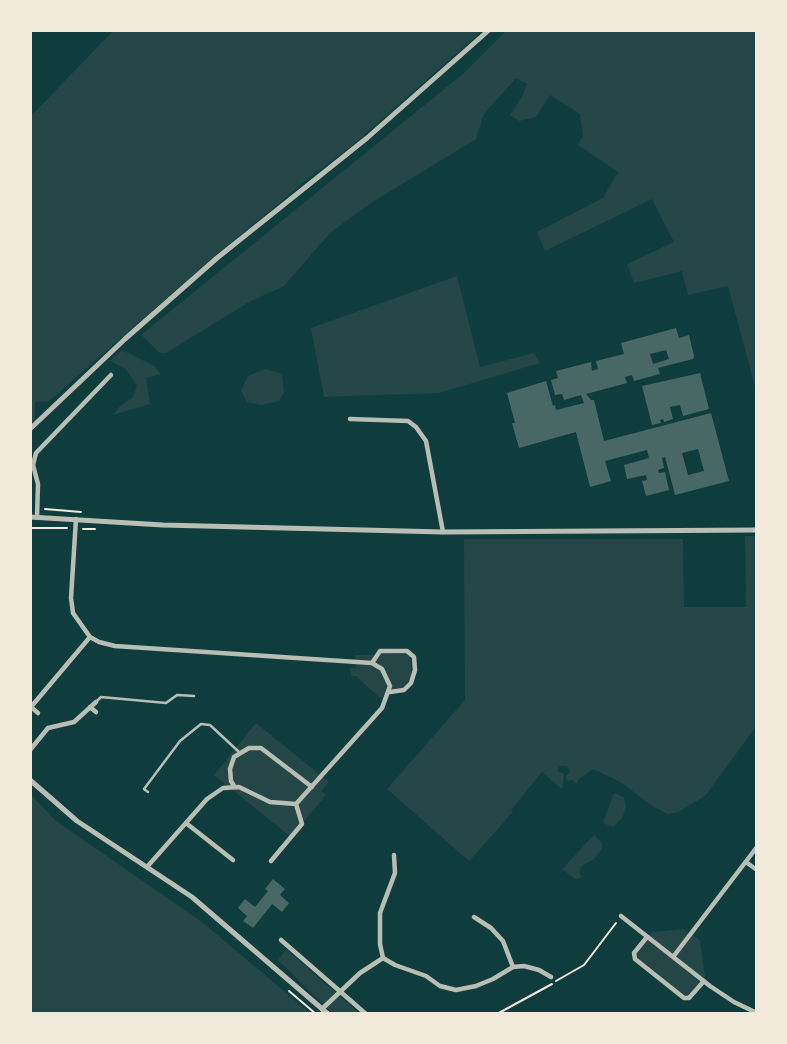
<!DOCTYPE html>
<html>
<head>
<meta charset="utf-8">
<style>
  body { margin:0 }
  #map { position:relative; width:787px; height:1044px; overflow:hidden; background:#0f3d3e; font-family:Jost,sans-serif }
  canvas { display:block }
  .frame { position:absolute; inset:0; border:32px solid #f1e9da; pointer-events:none }
</style>
</head>
<body>
<div id="map">
<canvas width="787" height="1044"></canvas>
<div class="frame"></div>
</div>
<script>
const c = document.querySelector('canvas').getContext('2d');
c.lineJoin = 'round';
function paint(path, color) { c.fillStyle = color; c.fill(path, 'evenodd'); }
const shape = rows => new Path2D(rows.map(r => 'M' + r).join(''));
function strokePath(path, color, width, dash) { c.strokeStyle = color; c.lineWidth = width; c.lineCap = dash ? 'butt' : 'round'; c.setLineDash(dash || []); c.stroke(path); }
paint(shape([
  [114,30,483,30,354,144,315,173,215,256,49,401,35,402,35,419,30,423,30,117],
  [507,30,757,30,757,394,728,286,688,295,682,271,634,283,627,264,674,242,652,199,545,251,537,232,603,198,618,172,578,145,583,135,580,114,550,95,536,117,519,121,510,115,522,97,527,84,516,78,484,114,476,139,371,203,331,232,284,286,249,302,166,353,160,353,141,335,464,73],
  [457,276,480,367,534,353,540,363,439,393,324,397,311,328],
  [122,350,154,366,161,374,146,378,150,404,113,415,119,407,133,397,137,386,126,369,110,361],
  [266,369,282,374,284,393,279,401,261,405,247,402,241,391,248,376],
  [745,536,757,536,757,725,705,796,678,812,668,814,652,806,622,783,593,769,579,779,577,784,572,780,567,781,566,776,570,772,567,766,560,766,557,771,564,774,562,789,542,772,511,810,513,812,469,861,387,789,465,700,464,539,683,539,684,607,746,607],
  [383,653,410,655,412,676,402,689,380,698,356,676,351,676,350,668,356,668,355,655,372,655],
  [256,723,329,782,321,791,326,795,291,837,214,775],
  [614,793,624,797,626,807,622,818,613,827,603,823],
  [30,794,56,821,202,922,311,1014,30,1014],
  [594,835,602,843,602,849,594,859,582,866,579,872,582,877,576,880,562,869],
  [683,929,700,940,705,977,701,986,690,998,683,997,635,958,634,953,652,932],
  [286,949,360,1014,333,1014,278,960]
]), '#244646');
paint(shape([
  [676,328,679,338,689,335,694,356,693,359,658,368,660,374,634,381,632,375,625,377,627,383,586,394,591,400,594,400,604,441,711,413,729,481,675,495,665,457,662,458,664,468,658,470,659,473,665,472,669,490,646,496,642,481,647,480,646,475,627,479,624,465,649,458,647,450,605,461,611,481,590,487,576,432,519,448,512,423,515,423,507,393,546,381,553,406,555,405,556,410,584,403,581,395,564,400,562,394,555,395,551,380,558,378,556,371,591,362,592,371,598,369,596,361,624,354,621,343],
  [666,350,669,359,653,364,650,354],
  [698,449,704,471,688,475,682,453],
  [700,373,709,409,683,416,680,405,670,407,673,419,664,422,663,419,660,420,661,423,652,425,642,386],
  [273,879,285,889,280,895,289,903,282,912,272,904,253,928,243,921,247,916,238,908,245,899,255,907,268,891,265,889]
]), '#486865');
strokePath(shape([
  [45,509,81,512],
  [30,528,67,528],
  [83,529,95,529],
  [556,981,584,965,616,923],
  [289,991,316,1014],
  [497,1014,552,984]
]), '#f1e9da', 2);
strokePath(shape([
  [96,702,101,697,166,703,177,695,194,696],
  [148,792,144,789,180,741,201,724,210,725,239,752]
]), '#b8beb3', 2.5);
strokePath(shape([
  [350,419,408,421,416,427,426,441,443,532],
  [37,517,38,484,33,465,36,453,111,375],
  [76,519,71,598,73,613,90,637,99,642,115,646,372,663,382,669,390,686,382,708,296,804,270,802,239,787,223,788,207,799,147,867],
  [372,663,380,651,407,651,414,657,415,670,411,683,404,690,390,692],
  [90,707,96,712],
  [38,713,31,707,90,637],
  [30,750,48,728,74,722,96,702],
  [234,786,231,781,230,769,234,757,249,748,261,748,312,787],
  [186,823,233,860],
  [271,861,302,824,296,804],
  [746,862,757,870],
  [621,916,710,986,734,1002,757,1013],
  [474,917,491,928,503,941,513,967],
  [647,937,634,953,635,959,684,998,689,998,704,981],
  [281,940,366,1014],
  [673,957,757,847],
  [383,958,380,944,380,913,395,873,394,855],
  [322,1009,360,973,383,958,395,965,426,976,440,986,456,990,476,986,493,979,513,967,524,966,539,970,551,977]
]), '#b8beb3', 4.5);
strokePath(shape([
  [30,429,125,339,217,258,367,138,489,30],
  [30,517,163,525,443,532,757,530],
  [30,780,77,821,192,897,328,1014]
]), '#b8beb3', 5);
</script>
</body>
</html>
